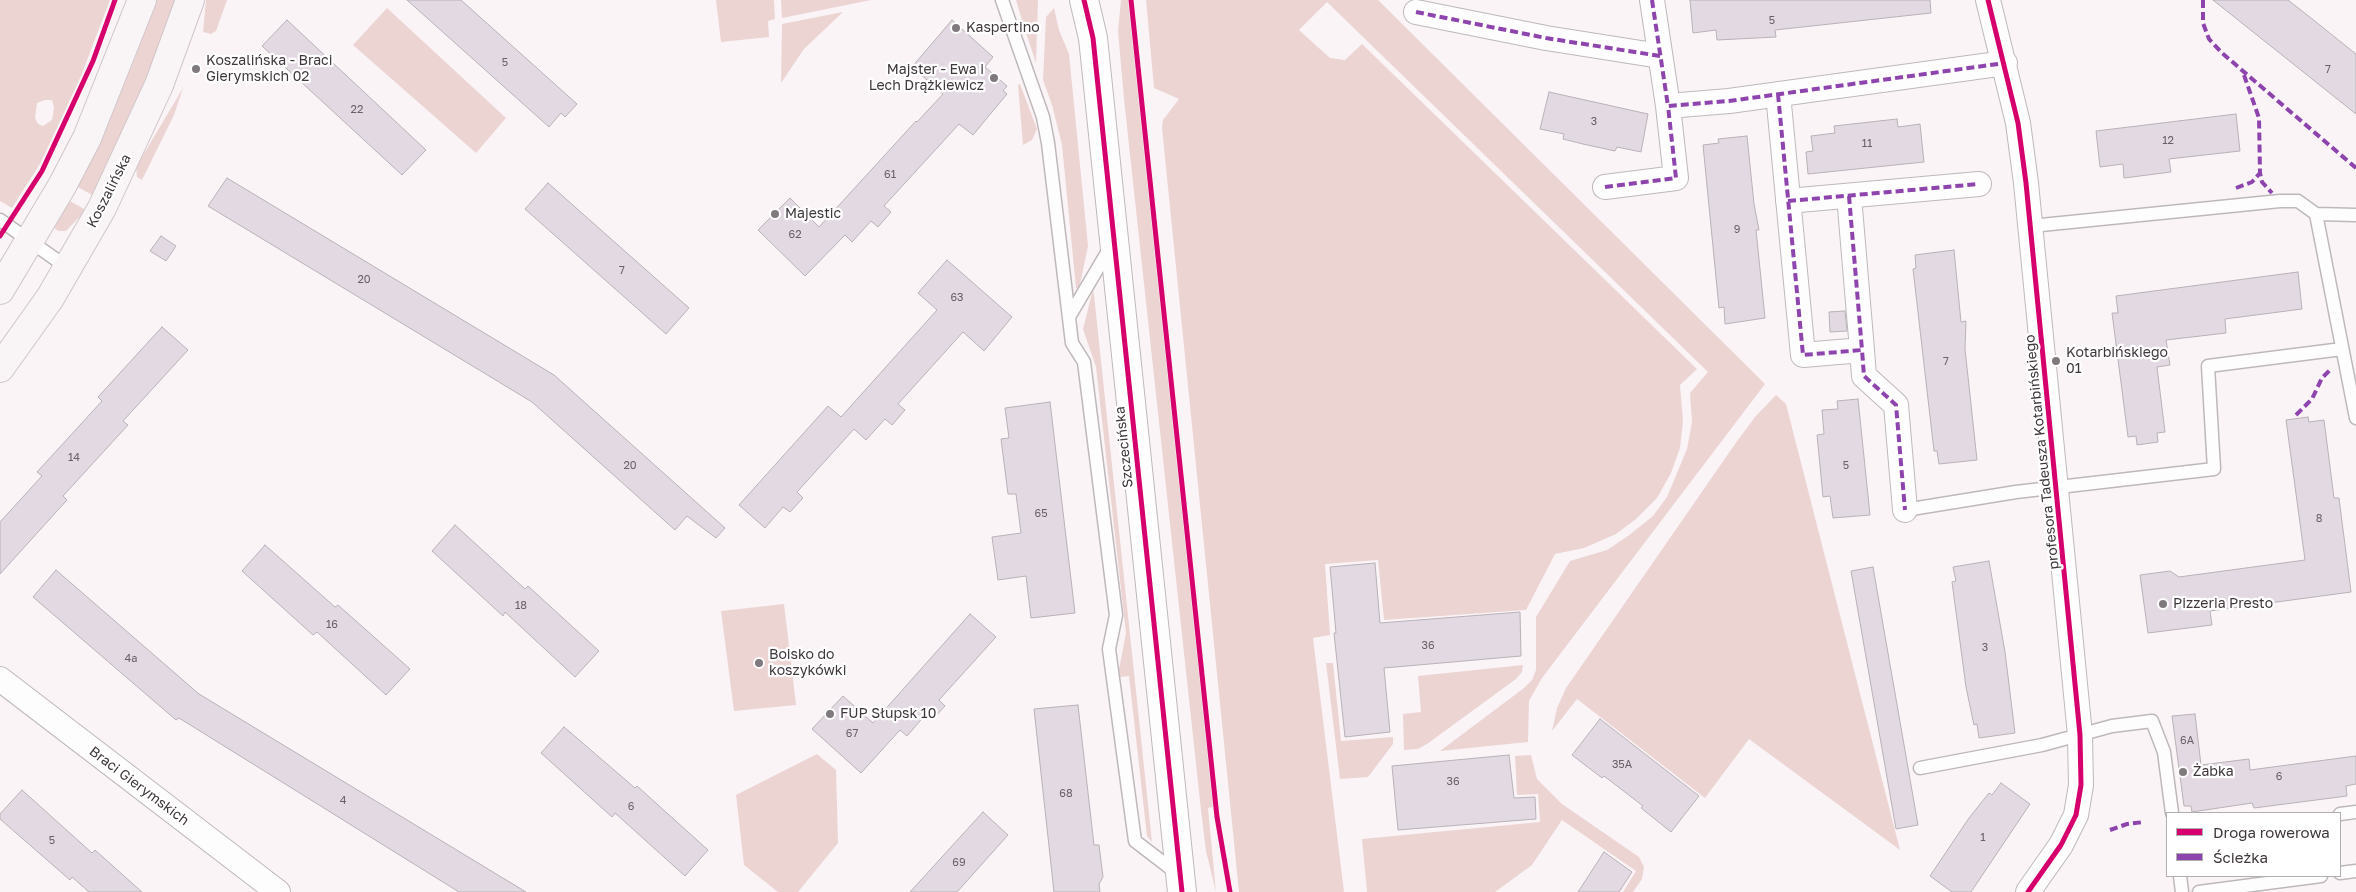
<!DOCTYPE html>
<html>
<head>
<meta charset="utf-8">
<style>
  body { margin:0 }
  #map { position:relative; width:2356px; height:892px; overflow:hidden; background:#faf4f7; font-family:"Golos Text",sans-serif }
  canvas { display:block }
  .legend { position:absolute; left:2166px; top:812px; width:175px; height:65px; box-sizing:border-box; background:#fff; border:1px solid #b2afb1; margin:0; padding:6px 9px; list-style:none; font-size:15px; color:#3f373c }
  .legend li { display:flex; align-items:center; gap:10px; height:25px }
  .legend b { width:25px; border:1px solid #b2afb1 }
</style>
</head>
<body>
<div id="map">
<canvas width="2356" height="892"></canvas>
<ul class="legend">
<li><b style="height:6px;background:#d6006c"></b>Droga rowerowa</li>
<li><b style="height:6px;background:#8e44ad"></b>Ścieżka</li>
</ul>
</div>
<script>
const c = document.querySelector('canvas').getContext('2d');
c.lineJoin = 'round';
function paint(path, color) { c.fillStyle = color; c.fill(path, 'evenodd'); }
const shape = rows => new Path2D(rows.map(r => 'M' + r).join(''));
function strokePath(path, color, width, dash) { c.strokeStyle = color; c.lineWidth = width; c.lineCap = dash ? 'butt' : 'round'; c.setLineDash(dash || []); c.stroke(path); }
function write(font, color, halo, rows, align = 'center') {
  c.font = font + ' "Golos Text",sans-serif'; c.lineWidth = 4.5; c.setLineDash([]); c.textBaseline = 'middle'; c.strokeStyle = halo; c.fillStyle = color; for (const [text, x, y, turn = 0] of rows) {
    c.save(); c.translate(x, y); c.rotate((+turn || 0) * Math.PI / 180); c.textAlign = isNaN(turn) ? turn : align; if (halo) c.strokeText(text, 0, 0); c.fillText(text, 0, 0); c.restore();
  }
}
paint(shape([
  [0,0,110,0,81,76,41,162,12,208,0,201],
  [45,100,52,100,54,108,52,120,43,126,38,124,35,118,37,103],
  [156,0,176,0,143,91,94,196,76,186,98,144,135,58],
  [206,0,227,0,216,31,211,34,203,32],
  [716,0,774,0,775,19,768,21,769,37,721,42],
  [781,0,871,0,782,18],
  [1016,0,1038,0,1036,63,1025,30],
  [1121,0,1128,0,1213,807,1208,808,1216,892,1206,851,1201,810,1124,99,1118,31],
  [1146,0,1378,0,1765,384,1542,678,1529,701,1528,742,1440,751,1524,688,1532,680,1536,670,1536,617,1570,561,1607,550,1628,536,1653,516,1667,497,1687,449,1692,422,1690,393,1708,372,1327,2,1299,30,1330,58,1345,60,1362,44,1697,369,1680,385,1683,421,1680,448,1671,473,1657,498,1636,519,1616,534,1584,548,1555,554,1526,610,1384,620,1378,560,1325,564,1330,635,1313,638,1344,892,1239,892,1162,128,1163,120,1179,99,1154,88],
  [387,8,506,118,476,153,353,45],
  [1054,8,1059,30,1069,54,1088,246,1079,289,1076,288,1062,145,1052,105,1043,80,1046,17],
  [843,12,804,49,781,83,782,24],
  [1020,84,1037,129,1032,140,1023,145,1018,85],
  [183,88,174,115,142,180,137,177,136,167],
  [68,200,86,210,66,231,59,231,55,229,56,223],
  [1093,289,1094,295,1152,842,1147,836,1129,676,1120,677,1119,669,1126,633,1096,367,1083,329],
  [1776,395,1786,404,1900,850,1749,739,1705,798,1577,699,1552,731,1557,708,1566,688,1735,444,1755,417],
  [784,604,796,705,734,711,721,611],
  [1326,663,1333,663,1341,741,1393,737,1393,744,1368,777,1340,779],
  [1523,665,1522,672,1516,679,1427,744,1418,749,1404,750,1403,714,1421,712,1418,676],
  [817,754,836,770,838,843,798,892,778,892,744,865,736,795],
  [1531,755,1537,779,1562,804,1639,857,1644,867,1642,879,1633,892,1623,892,1636,871,1562,820,1532,865,1495,892,1367,892,1362,839,1540,822,1538,794,1517,795,1515,756]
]), '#ecd4d3');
const building = shape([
  [407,0,461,0,577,104,565,117,561,113,549,127,407,0],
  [1690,0,1930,0,1931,13,1775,30,1776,37,1717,40,1716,30,1693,33,1690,0],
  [2213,0,2288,0,2311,18,2356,54,2356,114,2213,0],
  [287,20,426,150,402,175,262,46,287,20],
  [952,20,993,57,985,67,1007,86,1003,91,1007,94,973,135,959,124,884,206,891,212,878,227,871,221,852,242,845,235,805,276,758,230,790,198,819,227,916,121,917,122,943,94,912,67,952,20],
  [1549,92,1648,114,1641,152,1617,147,1615,151,1583,144,1563,139,1564,134,1540,129,1549,92],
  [2236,114,2240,151,2169,159,2171,172,2124,178,2123,164,2100,167,2096,131,2236,114],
  [1897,119,1898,127,1920,124,1924,162,1808,174,1806,152,1813,151,1811,136,1835,133,1834,126,1897,119],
  [1747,136,1754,204,1759,230,1756,230,1765,318,1725,324,1724,307,1719,308,1703,145,1719,143,1718,139,1747,136],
  [227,178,554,375,725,528,716,538,687,516,675,530,532,402,208,206,227,178],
  [548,183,689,308,666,334,525,209,548,183],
  [161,236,176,246,166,261,150,251,161,236],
  [1954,250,1961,322,1966,321,1965,349,1977,460,1939,464,1937,451,1934,451,1913,269,1916,268,1915,255,1954,250],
  [947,260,1012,317,984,351,963,332,898,404,905,410,892,425,885,419,866,440,854,429,797,492,803,498,790,512,783,507,765,528,739,505,828,406,841,417,937,310,918,293,947,260],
  [2298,272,2302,309,2225,319,2226,333,2166,340,2170,365,2157,367,2165,432,2157,433,2158,442,2137,445,2136,436,2128,437,2112,313,2118,313,2116,296,2298,272],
  [1845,311,1847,331,1830,332,1829,312,1845,311],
  [162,327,188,350,123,421,128,425,63,496,67,500,0,574,0,522,42,476,37,472,102,401,98,397,162,327],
  [1858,399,1870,515,1833,518,1830,496,1823,497,1817,435,1824,434,1822,410,1838,409,1837,401,1858,399],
  [1050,402,1075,613,1031,618,1026,576,998,580,992,537,1021,533,1016,494,1008,494,1001,439,1009,438,1005,408,1050,402],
  [2308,417,2309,422,2324,420,2334,498,2339,498,2351,592,2210,611,2212,625,2148,633,2140,575,2170,571,2179,577,2305,560,2286,420,2308,417],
  [455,525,525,589,528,586,599,651,575,677,505,612,503,616,432,551,455,525],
  [265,545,335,607,338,605,410,669,386,695,317,632,313,635,242,571,265,545],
  [1989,561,2005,652,2015,733,1979,738,1977,724,1974,725,1966,687,1952,582,1956,581,1953,567,1989,561],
  [1375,563,1380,623,1520,612,1521,656,1384,668,1390,732,1345,737,1334,633,1336,633,1330,567,1375,563],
  [1873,567,1918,825,1896,829,1851,571,1873,567],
  [56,570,199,694,526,892,459,892,179,718,176,720,33,597,56,570],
  [970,614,996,637,939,700,945,706,932,720,926,714,907,736,900,730,861,773,812,729,843,696,873,723,970,614],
  [1078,705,1094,845,1099,845,1103,877,1099,884,1100,892,1054,892,1034,709,1078,705],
  [2195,714,2201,765,2249,759,2250,770,2356,756,2356,784,2346,786,2347,796,2254,808,2252,803,2192,812,2191,806,2184,806,2172,716,2195,714],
  [1600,719,1699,796,1671,832,1641,808,1643,806,1604,776,1602,778,1572,755,1600,719],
  [564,727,635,788,637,786,708,850,685,876,615,813,612,817,541,753,564,727],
  [1509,755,1514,798,1535,797,1536,819,1398,830,1392,766,1509,755],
  [2001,783,2030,804,1971,892,1952,892,1930,876,1969,818,1989,793,1992,795,2001,783],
  [22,790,92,853,95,850,142,892,89,892,72,877,70,880,0,819,0,814,22,790],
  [983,812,1008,835,957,892,910,892,983,812],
  [1604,852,1632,872,1619,892,1578,892,1604,852]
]);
paint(building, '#e3d9e2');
strokePath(building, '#b7b2b7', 1);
const service = shape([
  [1002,0,1043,117,1048,143,1072,343,1084,362,1116,615,1109,649,1135,841,1178,874],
  [2316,214,2356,418],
  [0,220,68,268],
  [2031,226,2280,201,2298,201,2316,214,2356,215],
  [1069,317,1111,246],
  [1905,510,2016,492,2214,469,2208,366,2342,349],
  [1920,768,2042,745,2112,726,2152,721,2164,752,2172,813],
  [2340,814,2356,812],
  [2340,873,2356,871],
  [2180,876,2182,892],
  [2199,892,2321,876]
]);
const minor = shape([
  [1652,0,1668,106,1729,101,2005,63],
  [1988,0,2018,123,2026,183,2080,735,2081,785,2076,815,2061,845,2028,892],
  [1416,12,1546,38,1660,56],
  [1778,94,1803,355,1862,350,1864,376,1896,405,1905,510],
  [1605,187,1676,178,1668,106],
  [1849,196,1862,350],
  [1788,201,1979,184],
  [0,679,278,892]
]);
const tertiary = shape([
  [1084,0,1093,38,1182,892]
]);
const primary = shape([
  [0,290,62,186,87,138,142,0],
  [0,368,50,298,102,208,159,85,190,0]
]);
strokePath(service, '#beb8bb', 15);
strokePath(minor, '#beb8bb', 26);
strokePath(tertiary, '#beb8bb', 30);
strokePath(primary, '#cfc5c8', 30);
strokePath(service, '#fefdfe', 12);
strokePath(minor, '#fefdfe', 24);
strokePath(tertiary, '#fefdfe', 28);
strokePath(primary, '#f9f5f6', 28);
strokePath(shape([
  [1652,0,1668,106,1729,101,2005,63],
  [2203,0,2203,23,2209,39,2222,53,2356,168],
  [1416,12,1546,38,1660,56],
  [2244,75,2259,118,2260,173,2262,182,2272,193],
  [1778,94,1803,355,1862,350,1864,376,1896,405,1905,510],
  [1605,187,1676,178,1668,106],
  [2236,188,2252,182,2260,173],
  [1849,196,1862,350],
  [1788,201,1979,184],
  [2296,415,2312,399,2322,378,2330,370],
  [2110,830,2127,824,2144,822]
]), '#8e44ad', 4, [8, 4]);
strokePath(shape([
  [1084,0,1093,38,1182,892],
  [1131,0,1217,817,1230,892],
  [1988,0,2018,123,2026,183,2080,735,2081,785,2076,815,2061,845,2028,892],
  [0,236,42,171,93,61,115,0]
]), '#d6006c', 5);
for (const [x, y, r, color] of [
  [956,28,5,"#80797d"],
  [196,69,5,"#80797d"],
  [994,78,5,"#80797d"],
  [775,214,5,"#80797d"],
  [2056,361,5,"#80797d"],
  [2163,604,5,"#80797d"],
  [759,663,5,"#80797d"],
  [830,714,5,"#80797d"],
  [2183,772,5,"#80797d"]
]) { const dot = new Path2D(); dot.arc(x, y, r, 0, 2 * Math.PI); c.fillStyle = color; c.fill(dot); strokePath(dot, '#fff', 2); }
write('11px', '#686066', null, [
  ["5",1772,21],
  ["5",505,63],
  ["7",2328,70],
  ["22",357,110],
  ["3",1594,122],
  ["12",2168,141],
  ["11",1867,144],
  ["61",890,175],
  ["9",1737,230],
  ["62",795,235],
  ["7",622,271],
  ["20",364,280],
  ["63",957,298],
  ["7",1946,362],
  ["14",74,458],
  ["20",630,466],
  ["5",1846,466],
  ["65",1041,514],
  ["8",2319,519],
  ["18",521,606],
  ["16",332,625],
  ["36",1428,646],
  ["3",1985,648],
  ["4a",131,659],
  ["67",852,734],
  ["6A",2187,741],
  ["35A",1622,765],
  ["6",2279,777],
  ["36",1453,782],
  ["68",1066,794],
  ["4",343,801],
  ["6",631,807],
  ["1",1983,838],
  ["5",52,841],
  ["69",959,863]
]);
write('14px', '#3f373c', '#fff', [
  ["Kaspertino",966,28],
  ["Koszalińska - Braci",206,61],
  ["Gierymskich 02",206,77],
  ["Majster - Ewa i",984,70,"right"],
  ["Lech Drążkiewicz",984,86,"right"],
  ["Majestic",785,214],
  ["Kotarbińskiego",2066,353],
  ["01",2066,369],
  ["Pizzeria Presto",2173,604],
  ["Boisko do",769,655],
  ["koszykówki",769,671],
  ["FUP Słupsk 10",840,714],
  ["Żabka",2193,772]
], 'left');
write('14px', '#3f373c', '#fff', [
  ["Koszalińska",109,191,-63],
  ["Szczecińska",1124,447,-96],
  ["profesora Tadeusza Kotarbińskiego",2042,452,-96],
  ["Braci Gierymskich",139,786,37]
]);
</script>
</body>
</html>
